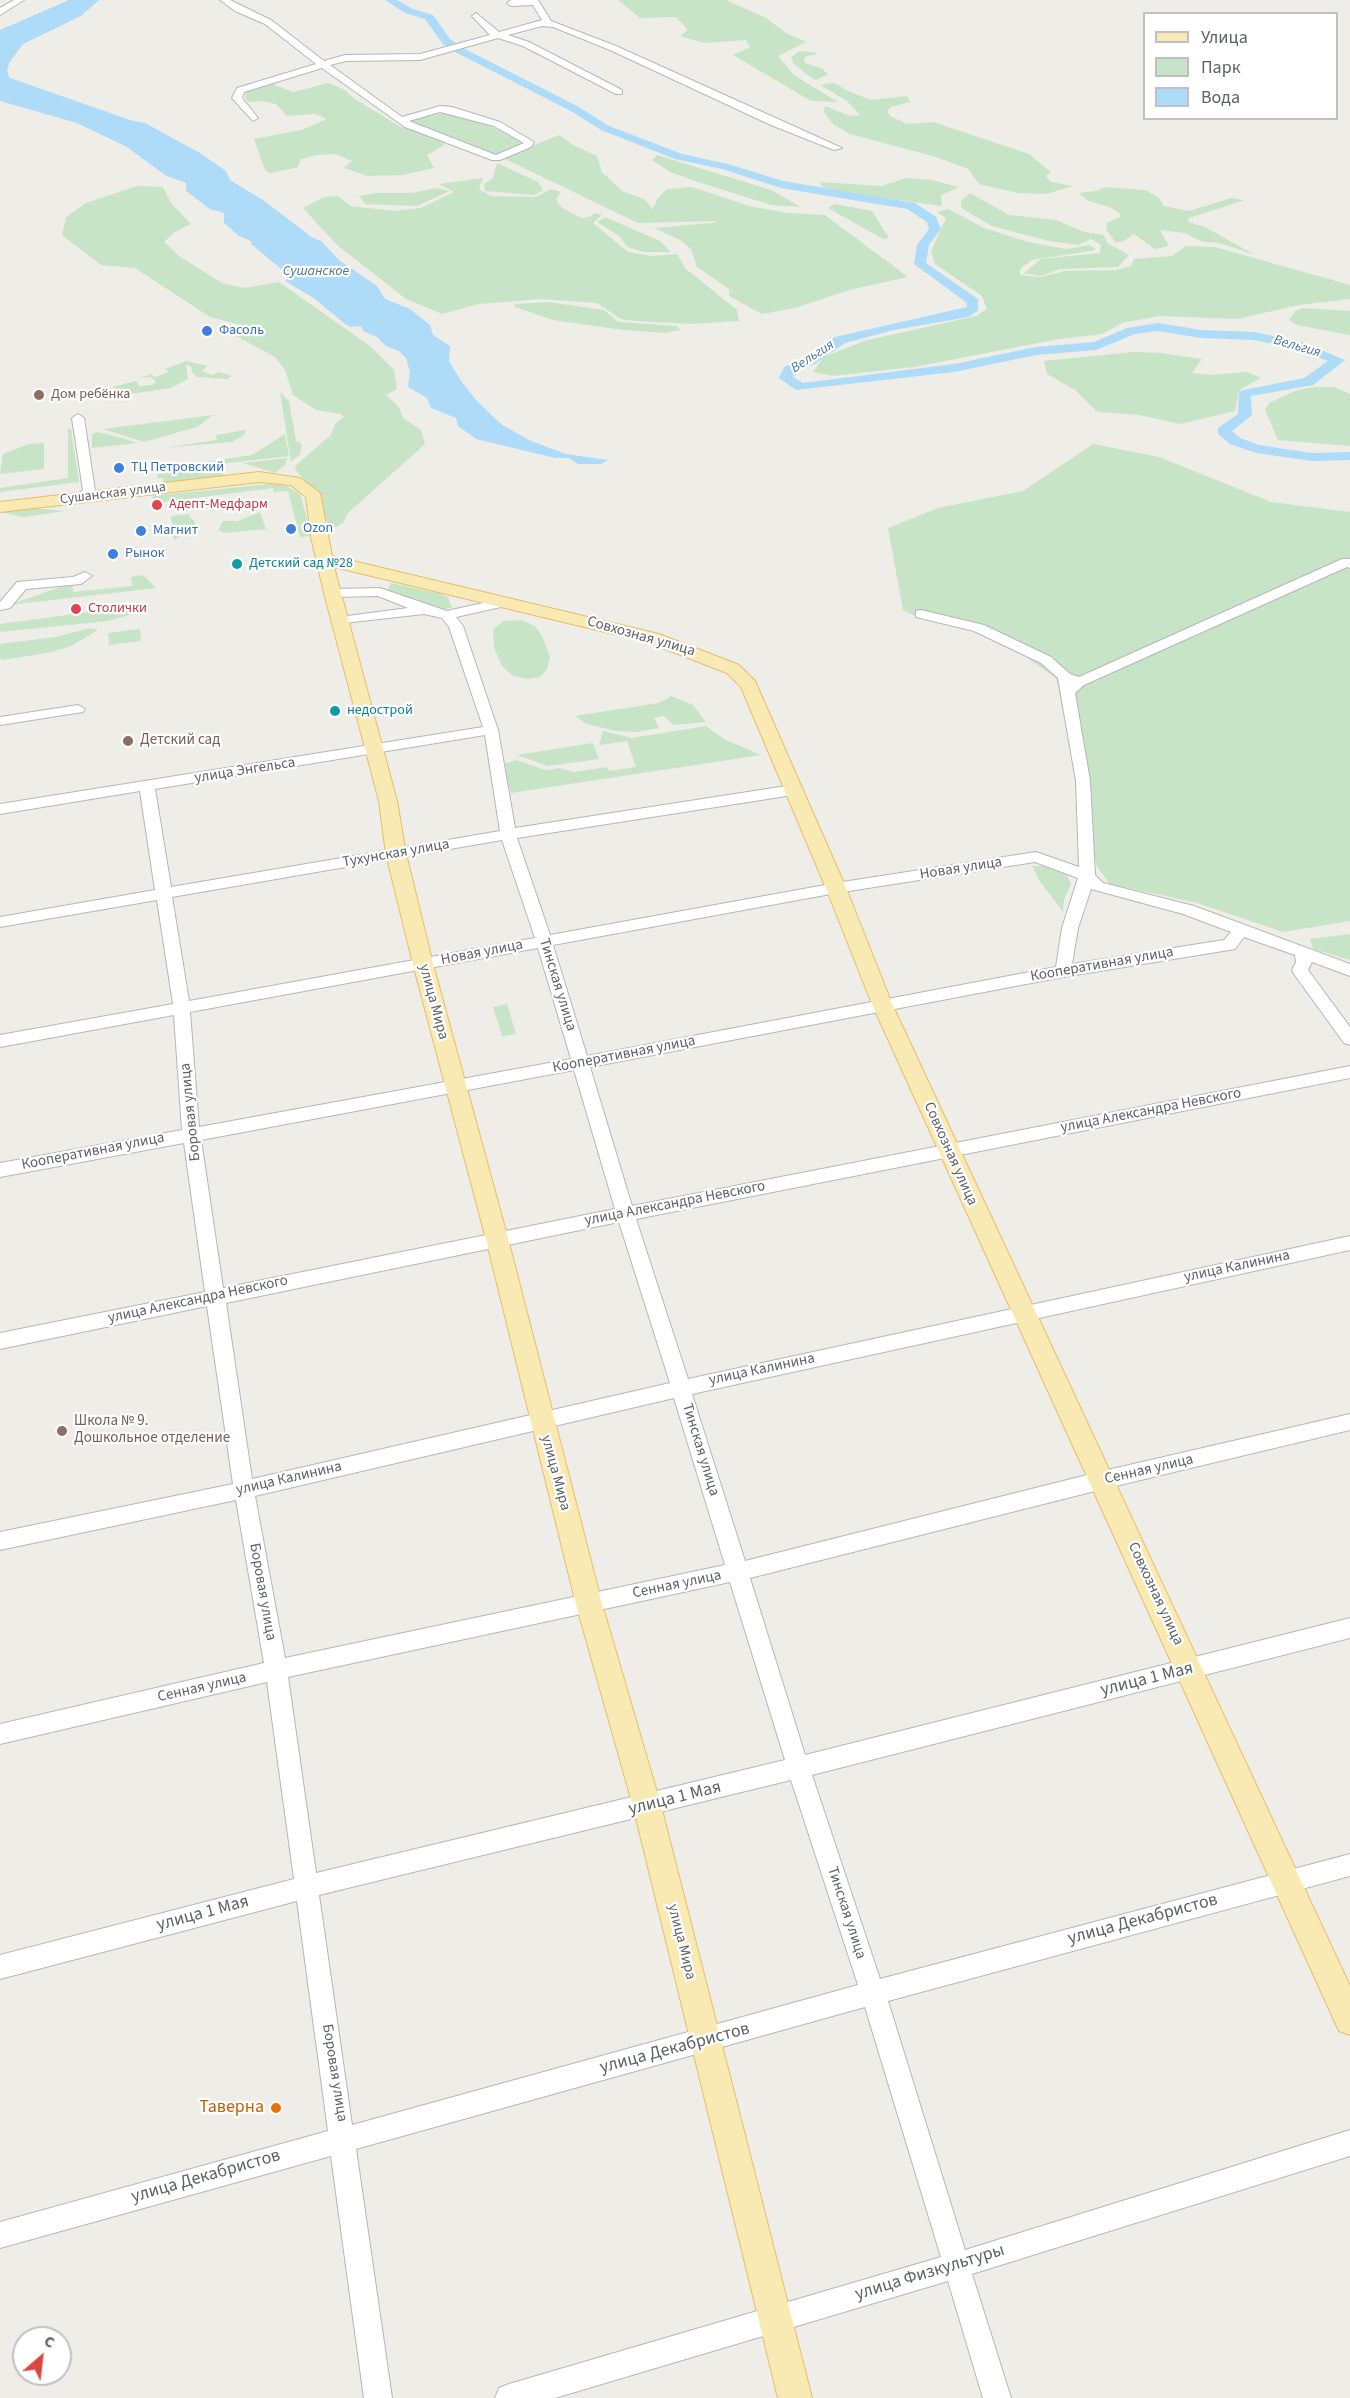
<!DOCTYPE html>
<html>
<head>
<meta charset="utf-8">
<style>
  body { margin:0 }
  #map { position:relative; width:1350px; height:2398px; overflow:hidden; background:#efede7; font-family:"Source Sans 3",sans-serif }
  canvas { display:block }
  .legend { position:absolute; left:1143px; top:12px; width:195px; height:108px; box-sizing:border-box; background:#fff; border:2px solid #bfc0c2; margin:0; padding:8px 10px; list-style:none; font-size:18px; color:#5e6266 }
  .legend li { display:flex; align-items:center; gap:12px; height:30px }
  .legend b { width:30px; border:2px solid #bfc0c2 }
  .north { position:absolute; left:12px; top:2326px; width:60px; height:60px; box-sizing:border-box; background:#fff; border:2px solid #bfc0c2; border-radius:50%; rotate:28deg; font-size:16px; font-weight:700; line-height:24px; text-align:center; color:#5e6266 }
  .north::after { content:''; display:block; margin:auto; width:21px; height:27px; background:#db4641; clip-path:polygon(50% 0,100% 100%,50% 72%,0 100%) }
</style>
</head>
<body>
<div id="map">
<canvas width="1350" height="2398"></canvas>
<ul class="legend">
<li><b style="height:8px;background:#f8eab2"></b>Улица</li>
<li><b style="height:16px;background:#c7e4c6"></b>Парк</li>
<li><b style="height:16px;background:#aedbf8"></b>Вода</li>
</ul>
<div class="north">С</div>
</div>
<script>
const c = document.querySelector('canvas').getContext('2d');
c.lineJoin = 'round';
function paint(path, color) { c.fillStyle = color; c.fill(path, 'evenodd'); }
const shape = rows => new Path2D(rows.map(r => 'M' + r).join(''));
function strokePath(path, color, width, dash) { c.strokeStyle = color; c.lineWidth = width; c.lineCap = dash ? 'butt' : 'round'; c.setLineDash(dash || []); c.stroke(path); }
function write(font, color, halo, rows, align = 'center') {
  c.font = font + ' "Source Sans 3",sans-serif'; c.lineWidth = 4.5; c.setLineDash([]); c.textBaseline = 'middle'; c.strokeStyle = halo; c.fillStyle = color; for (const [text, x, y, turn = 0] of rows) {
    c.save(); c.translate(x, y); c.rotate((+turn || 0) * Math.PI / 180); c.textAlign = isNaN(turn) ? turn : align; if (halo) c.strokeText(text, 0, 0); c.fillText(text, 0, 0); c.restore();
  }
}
paint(shape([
  [618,0,726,0,766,18,786,33,806,42,778,56,795,76,838,102,811,101,733,55,750,47,746,40,704,43,680,36,688,30,676,17,640,18],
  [800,51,819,53,804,57,805,63,821,68,828,74,816,80,810,77,794,64,791,57],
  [328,83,343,89,355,99,399,126,444,142,443,146,427,155,434,168,402,175,367,176,344,168,352,161,336,154,317,155,301,159,298,167,270,173,265,170,254,139,301,130,327,119,315,114,287,116,276,104,262,101,248,102,245,97,246,92,273,84,293,92],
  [834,83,848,91,871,100,907,96,910,102,891,107,887,111,890,116,907,124,933,122,1029,154,1051,172,1046,176,1051,182,1073,186,1046,194,1017,193,979,184,968,169,936,157,850,134,834,125,824,112,825,106,850,116,860,115,847,101,822,86,823,84],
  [445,113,478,121,517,138,522,145,496,155,464,141,432,132,408,120],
  [559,135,573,145,597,156,602,172,622,191,644,199,653,209,658,198,667,189,692,187,749,206,788,213,825,215,908,277,849,290,795,308,762,314,729,296,729,289,697,267,691,249,680,240,654,228,712,223,718,221,638,223,503,158],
  [657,155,771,190,801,207,771,205,695,181,670,172,652,160],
  [497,163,538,182,543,190,534,195,485,191,484,184,493,178],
  [483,178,479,189,491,196,536,197,551,189,561,192,556,200,562,208,581,218,589,217,596,213,602,215,593,223,628,252,652,256,677,254,685,268,737,310,739,321,691,324,636,321,621,319,597,303,540,299,479,304,442,314,406,299,336,244,303,208,324,197,338,196,351,206,394,211,421,208,454,192,439,184],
  [906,178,932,180,959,187,941,195,942,206,841,192,823,187,820,182,881,186],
  [137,186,163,187,171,203,191,224,173,233,164,242,179,256,222,283,244,288,279,282,370,346,394,370,397,389,386,395,398,406,403,418,421,430,425,444,348,513,343,523,336,527,328,524,320,499,295,469,296,465,331,435,335,424,344,417,341,414,316,410,293,395,285,370,275,357,236,336,240,328,237,324,210,317,135,268,101,265,62,235,66,217,86,203],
  [1105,187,1145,190,1158,197,1164,206,1189,211,1231,198,1245,200,1189,218,1188,222,1205,227,1255,255,1220,243,1203,242,1185,233,1160,230,1169,246,1155,249,1134,234,1124,241,1116,243,1107,231,1106,223,1120,217,1120,214,1112,208,1089,201,1078,193,1096,191],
  [436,188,450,191,417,206,365,204,359,196,375,193,412,193],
  [970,193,1009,215,1056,220,1084,232,1104,235,1107,243,1129,255,1118,267,1060,269,1041,276,1024,273,1041,259,1100,253,1101,245,1091,239,1078,245,1049,241,992,226,961,208,961,201],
  [835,204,872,211,889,238,883,239,828,208],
  [948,209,984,228,1028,242,1067,249,1090,245,1096,250,1032,260,1020,269,1020,275,1041,277,1065,271,1116,270,1131,266,1134,259,1172,256,1186,246,1215,247,1350,285,1350,299,1299,305,1237,319,1159,316,1122,323,1102,334,1059,339,914,367,833,376,813,372,824,357,864,341,976,316,987,309,982,296,935,264,931,251,946,218,937,212],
  [605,217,660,241,671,252,644,252,628,247,619,236,597,222],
  [548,302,604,310,618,322,677,326,680,330,665,333,624,330,553,320,515,307,515,304],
  [1303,308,1350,311,1350,335,1297,325,1289,320,1295,311],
  [1133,352,1161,353,1202,359,1192,373,1209,375,1247,372,1261,378,1239,390,1235,411,1180,424,1139,415,1098,412,1075,390,1047,374,1044,361],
  [186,361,208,366,201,371,212,375,219,372,232,376,227,379,198,377,193,374,191,366,186,365,188,379,171,388,130,394,112,387,136,381,140,386,152,385,156,381,150,377,140,378,151,374,155,377,169,372,165,369],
  [1314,387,1334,387,1350,394,1350,446,1278,440,1265,410,1269,403,1297,390],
  [280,392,289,401,296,441,302,444,300,454,291,462],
  [213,415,197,427,144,442,103,429],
  [68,429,71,429,79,482,0,492,0,488,68,478],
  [246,430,244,435,232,442,162,448,217,440,216,435],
  [97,432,118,437,138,443,92,448,92,434],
  [285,434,289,456,176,469,176,466,252,455],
  [44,443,44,469,0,474,3,454,29,444],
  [1093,444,1159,457,1271,502,1350,512,1350,921,1283,932,1197,903,1110,884,1097,867,1056,678,1023,655,964,627,919,618,903,610,888,528,938,508,1023,491],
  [287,458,285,465,275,473,243,463],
  [221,466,224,477,163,484,163,478,158,478,157,474],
  [269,484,287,486,300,494,312,536,300,537,288,491,274,492,273,488,155,503,152,496],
  [33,508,65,511,23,517,0,512],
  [260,512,266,529,224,533,218,530,223,521,238,521],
  [191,514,189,517,194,520,195,524,192,529,174,540,171,516],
  [143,575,156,588,9,605,72,583,73,592,132,586,131,577],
  [391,583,442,594,448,597,452,608,433,610,399,597,388,589],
  [141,605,141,612,108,621,0,632,0,624],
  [521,620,535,626,543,638,550,657,547,669,540,677,527,679,513,676,502,666,494,648,493,629,504,621],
  [90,628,98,630,71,646,52,652,2,660,0,658,0,644,56,637],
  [140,629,141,641,109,645,108,633],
  [671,696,693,705,706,722,673,725,664,716,654,718,659,728,637,732,616,731,587,724,575,716,659,703],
  [706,726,724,739,761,755,511,793,503,764,517,760,545,770,560,768,574,772,607,767,609,771,636,767,627,741,599,745,603,731,632,738],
  [593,743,599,759,548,766,517,755],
  [1032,866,1043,866,1067,875,1071,884,1064,900,1063,912,1039,880],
  [1350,934,1350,960,1313,949,1310,939],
  [507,1004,516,1034,502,1036,493,1007]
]), '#c7e4c6');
paint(shape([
  [69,0,99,0,81,16,23,44,9,63,7,72,10,78,133,121,145,123,200,153,226,171,230,180,263,200,313,238,321,241,339,260,377,286,385,299,410,309,430,325,433,335,450,346,449,361,461,381,476,400,502,425,531,441,566,454,608,460,601,464,578,464,569,458,555,458,476,439,458,426,456,418,431,408,427,398,408,387,410,372,406,358,399,351,386,346,377,337,363,331,361,326,350,327,345,324,315,299,285,281,289,277,286,273,251,244,251,241,239,236,224,223,224,213,210,209,186,191,186,183,165,175,127,147,77,123,0,101,0,30]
]), '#aedbf8');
paint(shape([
  [385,0,397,0,413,9,433,15,450,39,465,49,579,107,609,126,682,154,728,164,783,181,915,203,936,217,941,229,929,245,926,263,978,299,978,311,968,317,894,330,845,343,815,364,795,372,793,377,803,383,954,364,1036,347,1094,342,1127,328,1158,323,1201,330,1254,332,1302,342,1345,360,1313,385,1251,396,1252,415,1232,431,1240,438,1259,445,1312,453,1350,452,1350,460,1312,461,1256,453,1230,444,1218,434,1218,428,1238,414,1239,391,1304,378,1328,361,1293,348,1254,340,1201,338,1158,331,1135,334,1096,350,1036,355,954,372,796,390,779,378,784,367,805,358,835,337,967,307,967,303,914,264,917,245,929,229,927,222,907,209,781,188,722,169,675,159,601,130,571,111,457,53,442,43,425,19,405,13,385,0]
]), '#aedbf8');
const minor = shape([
  [14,0,24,0,0,15,0,8,14,0],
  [220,0,230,0,271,20,324,61,345,55,420,54,490,35,472,16,476,13,499,32,542,20,533,5,511,6,507,3,511,0,538,0,551,21,616,46,842,148,834,150,771,125,610,50,553,27,542,26,508,35,529,42,622,90,622,94,616,94,523,46,498,38,420,60,346,61,330,65,402,117,440,106,452,107,500,122,534,142,531,147,500,160,492,160,405,127,322,68,244,92,242,98,258,118,253,121,232,98,237,88,316,64,265,24,235,11,220,0],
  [440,112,494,126,524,143,496,155,409,121,440,112],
  [78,414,84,418,95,491,80,502,74,498,83,490,72,418,78,414],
  [1342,559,1350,559,1350,568,1347,567,1084,685,1075,693,1090,781,1095,875,1103,883,1194,906,1350,964,1350,976,1312,962,1308,970,1350,1027,1350,1045,1344,1043,1294,974,1292,970,1296,962,1295,955,1244,937,1235,949,1229,950,1063,977,590,1067,632,1206,1350,1066,1350,1078,636,1219,688,1379,1350,1236,1350,1250,692,1394,745,1561,1103,1471,1350,1414,1350,1430,1103,1489,750,1578,805,1755,1350,1618,1350,1638,812,1775,880,1979,1350,1854,1350,1876,888,2001,965,2250,1350,2130,1350,2156,972,2274,1011,2398,983,2398,948,2281,555,2398,495,2398,499,2388,509,2384,941,2257,865,2007,356,2149,392,2398,364,2398,331,2156,0,2248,0,2222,328,2131,297,1901,0,1979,0,1955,294,1879,267,1682,0,1744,0,1724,264,1663,236,1500,0,1550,0,1532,233,1484,207,1306,0,1349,0,1333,205,1292,184,1143,0,1177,0,1163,182,1130,174,1015,0,1047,0,1035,173,1004,157,900,0,927,0,917,155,890,140,791,0,814,0,804,483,727,449,627,442,618,424,614,335,624,335,618,340,617,408,608,378,596,332,597,325,593,332,589,380,588,447,611,505,598,512,602,510,605,456,617,463,626,498,730,515,828,793,785,800,790,793,795,517,838,550,935,836,883,1036,852,1079,867,1076,781,1058,678,1041,663,974,631,916,617,916,611,921,610,984,625,1051,657,1070,674,1079,677,1342,559],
  [485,735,500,831,171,887,155,789,485,735],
  [502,840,535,938,189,1001,172,897,502,840],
  [1035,862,1078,878,1062,928,1056,967,587,1056,553,945,836,893,1035,862],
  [1091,889,1183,914,1231,932,1224,940,1072,964,1078,928,1091,889],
  [538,948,571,1059,199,1127,190,1012,538,948],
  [574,1070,615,1209,223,1288,201,1140,574,1070],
  [619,1222,670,1383,252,1479,226,1303,619,1222],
  [674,1398,725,1565,285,1658,255,1496,674,1398],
  [730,1582,785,1760,316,1873,288,1677,730,1582],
  [791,1780,858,1985,352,2125,319,1895,791,1780],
  [85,572,92,576,81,584,26,589,10,608,0,610,0,602,17,582,73,577,85,572],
  [78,705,85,709,83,712,0,725,0,717,78,705]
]);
const major = shape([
  [259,472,300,478,320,493,332,556,659,634,739,665,755,681,846,888,892,1004,1350,1986,1350,2035,1339,2031,872,1004,826,888,741,687,727,673,647,642,334,567,397,801,406,854,433,964,508,1239,602,1604,661,1806,812,2398,778,2398,633,1806,576,1604,486,1239,413,964,386,854,379,801,324,593,311,537,306,497,291,485,259,482,0,512,0,502,259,472]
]);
strokePath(minor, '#b4b7ba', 2);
strokePath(major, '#e6bd69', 2);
paint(minor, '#fff');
paint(major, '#f8eab2');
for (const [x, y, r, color] of [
  [207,331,6,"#3f7fe0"],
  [39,395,6,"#8d6e63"],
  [119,468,6,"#3f7fe0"],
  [157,505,6,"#e0444e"],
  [291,529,6,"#3f7fe0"],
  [141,531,6,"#3f7fe0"],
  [113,554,6,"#3f7fe0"],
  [237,564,6,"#0f9aa8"],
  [76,609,6,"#e0444e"],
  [335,711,6,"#0f9aa8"],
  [128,741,6,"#8d6e63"],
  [62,1431,6,"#8d6e63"],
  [276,2108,6,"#e8710a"]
]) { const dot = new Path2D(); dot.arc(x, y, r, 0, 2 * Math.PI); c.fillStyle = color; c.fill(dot); strokePath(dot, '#fff', 2); }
write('italic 14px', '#4877a1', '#fff', [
  ["Сушанское",316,272],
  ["Вельгия",1297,347,16],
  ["Вельгия",813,357,-33]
]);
write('14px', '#366cbe', '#fff', [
  ["Фасоль",219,331],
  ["ТЦ Петровский",131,468],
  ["Ozon",303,529],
  ["Магнит",153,531],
  ["Рынок",125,554]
], 'left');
write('14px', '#785e54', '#fff', [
  ["Дом ребёнка",51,395]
], 'left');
write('14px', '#5e6266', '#fff', [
  ["Сушанская улица",113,494,-7]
]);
write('14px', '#be3a42', '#fff', [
  ["Адепт-Медфарм",169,505],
  ["Столички",88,609]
], 'left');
write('14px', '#0d838f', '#fff', [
  ["Детский сад №28",249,564],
  ["недострой",347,711]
], 'left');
write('15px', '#5e6266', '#fff', [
  ["Совхозная улица",641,637,16],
  ["улица Энгельса",245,771,-9],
  ["Тухунская улица",396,854,-10],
  ["Новая улица",961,869,-9],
  ["Новая улица",482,953,-11],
  ["Кооперативная улица",1102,965,-10],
  ["Тинская улица",557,985,73],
  ["улица Мира",433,1002,75],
  ["Кооперативная улица",624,1055,-11],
  ["улица Александра Невского",1151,1111,-11],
  ["Боровая улица",191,1112,-96],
  ["Кооперативная улица",93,1152,-11],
  ["Совхозная улица",950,1154,66],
  ["улица Александра Невского",675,1204,-11],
  ["улица Калинина",1237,1267,-12],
  ["улица Александра Невского",198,1300,-12],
  ["улица Калинина",762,1370,-12],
  ["Тинская улица",700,1450,73],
  ["Сенная улица",1149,1470,-13],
  ["улица Мира",555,1473,75],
  ["улица Калинина",289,1479,-13],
  ["Сенная улица",677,1585,-12],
  ["Боровая улица",262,1592,80],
  ["Совхозная улица",1155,1594,65],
  ["Сенная улица",202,1688,-13],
  ["Тинская улица",846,1913,72],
  ["улица Мира",681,1942,76],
  ["Боровая улица",334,2073,81]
]);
write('15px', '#785e54', '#fff', [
  ["Детский сад",140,741],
  ["Школа № 9.",74,1422],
  ["Дошкольное отделение",74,1439]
], 'left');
write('18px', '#5e6266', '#fff', [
  ["улица 1 Мая",1147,1680,-14],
  ["улица 1 Мая",675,1799,-14],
  ["улица 1 Мая",203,1914,-15],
  ["улица Декабристов",1143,1920,-15],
  ["улица Декабристов",675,2049,-15],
  ["улица Декабристов",206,2177,-16],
  ["улица Физкультуры",930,2273,-17]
]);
write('18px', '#c56008', '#fff', [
  ["Таверна",264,2108]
], 'right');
</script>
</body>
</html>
